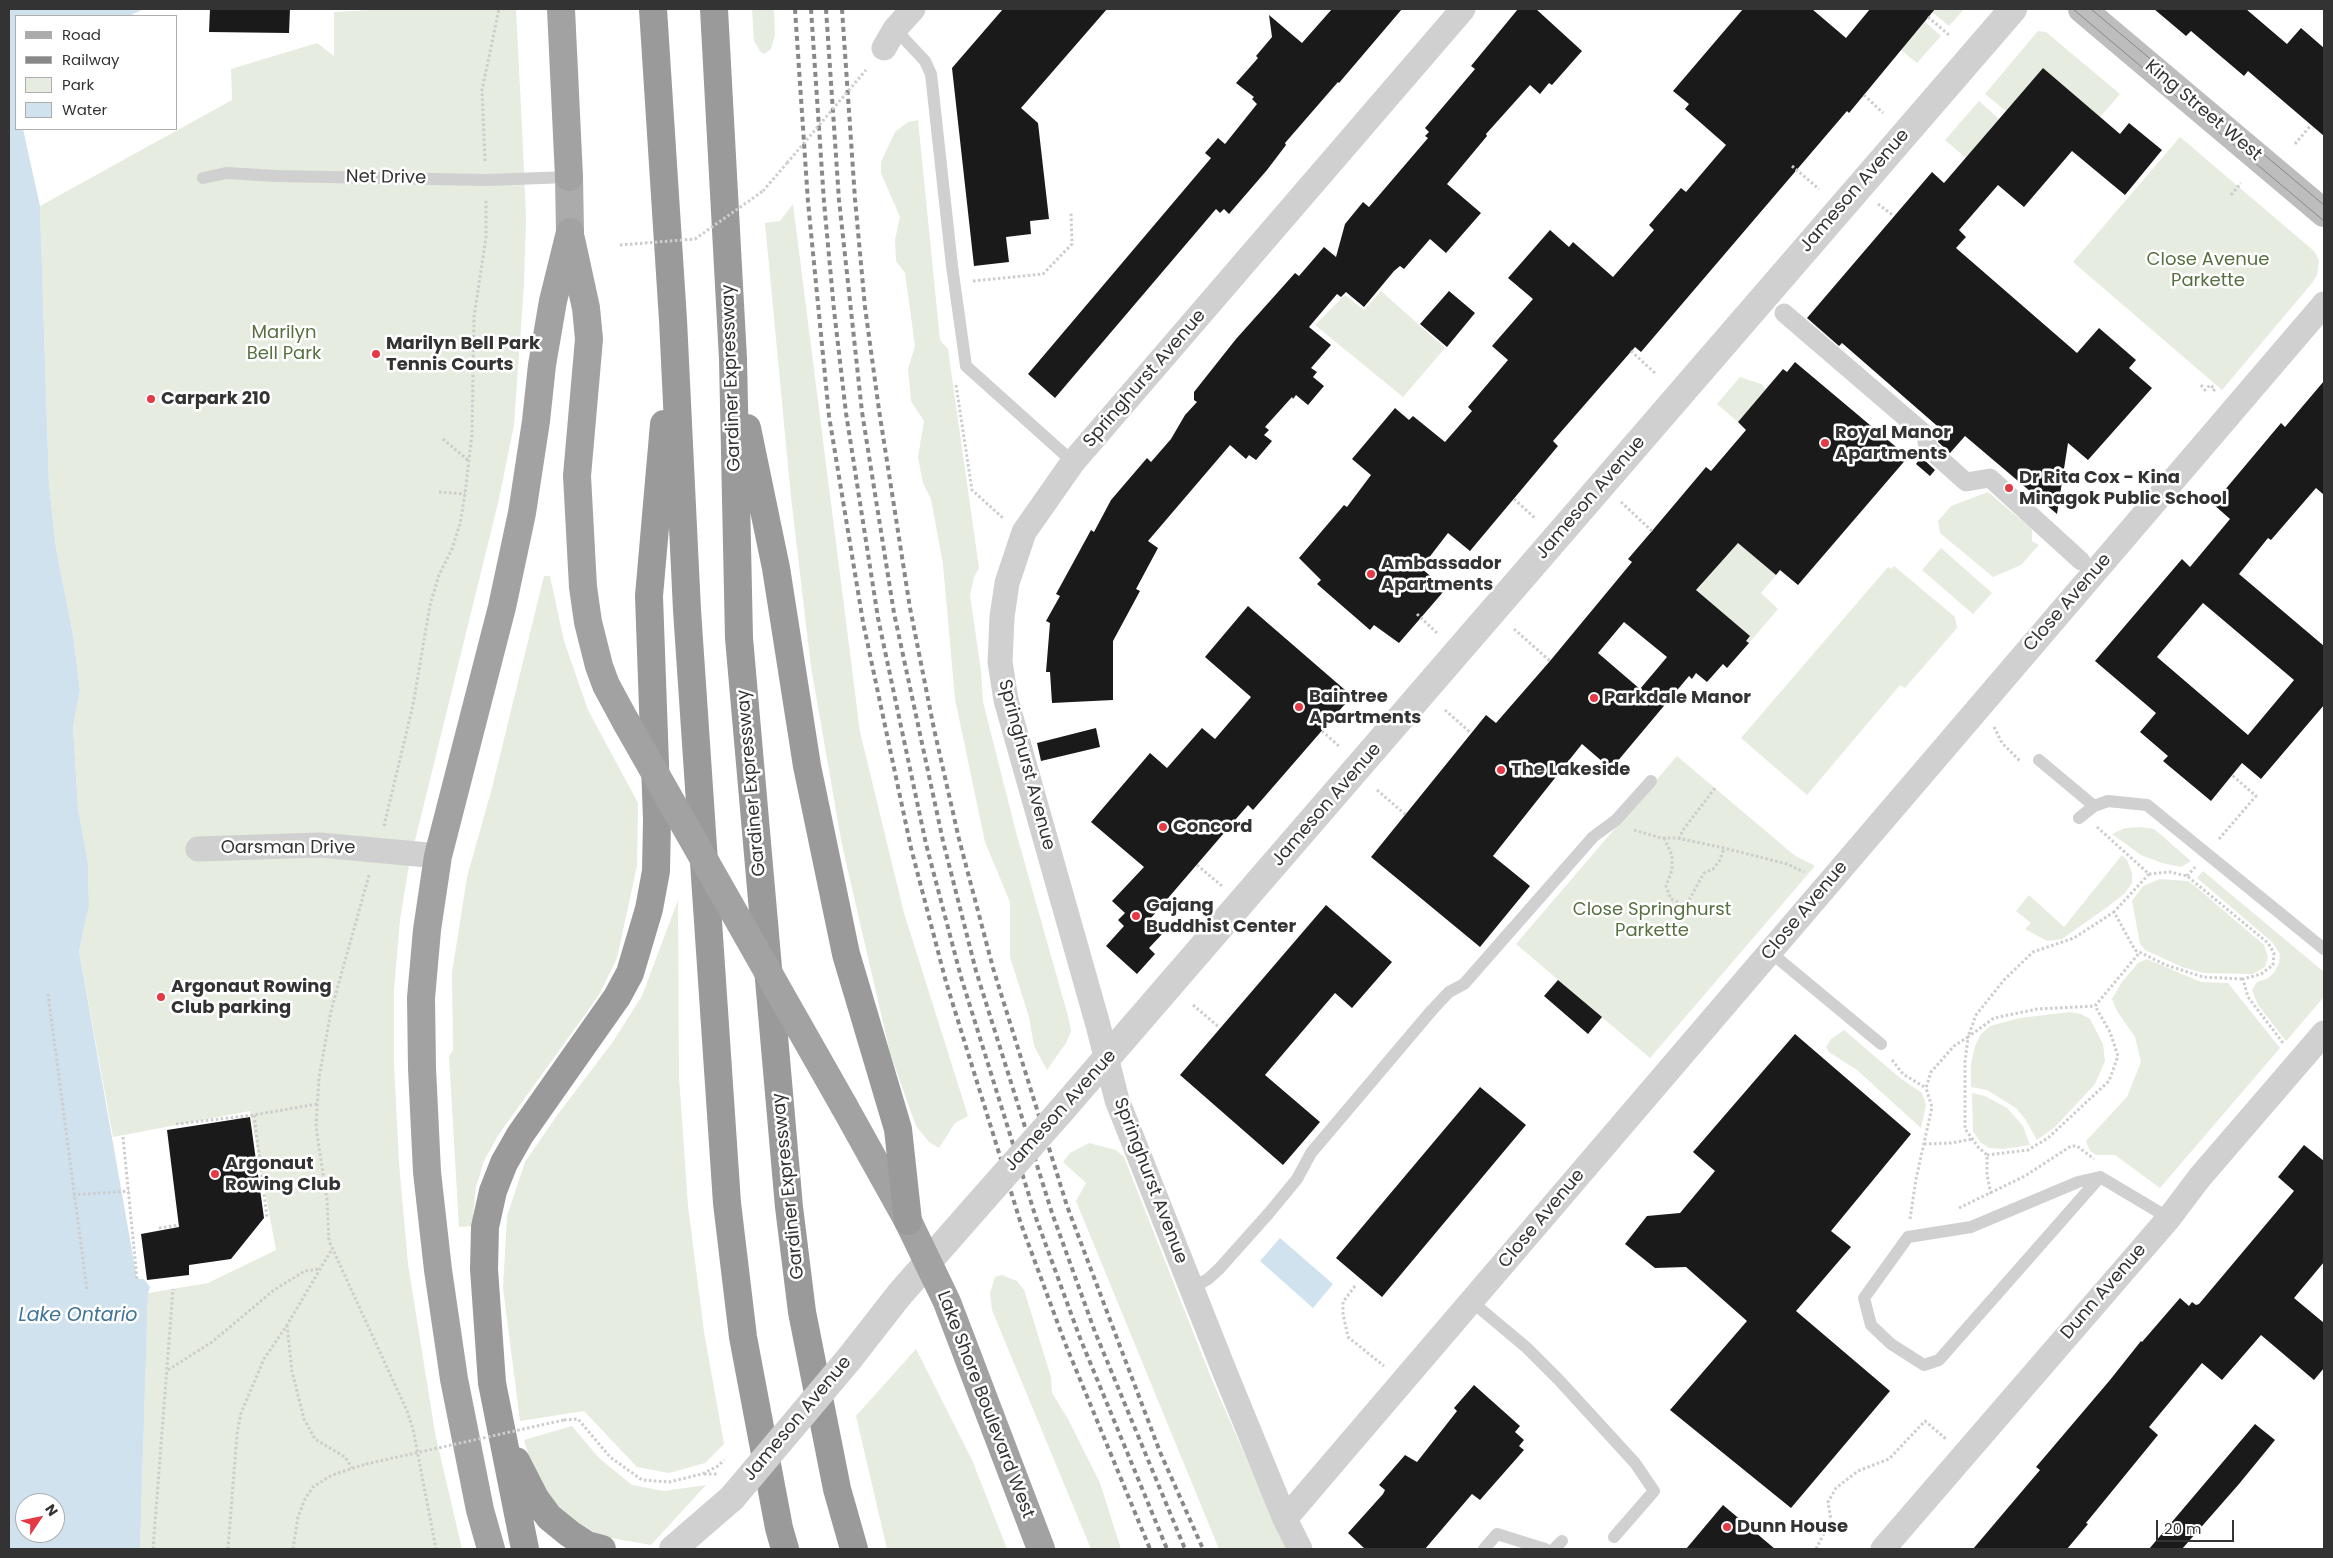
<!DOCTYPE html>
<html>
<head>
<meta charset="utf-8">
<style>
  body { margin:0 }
  #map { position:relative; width:2333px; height:1558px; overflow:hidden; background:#fff; font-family:Poppins,sans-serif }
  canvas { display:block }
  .frame { position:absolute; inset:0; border:10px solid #333; pointer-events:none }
  .legend { position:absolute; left:15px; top:15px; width:162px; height:115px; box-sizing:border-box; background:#fff; border:1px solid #adadad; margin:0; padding:6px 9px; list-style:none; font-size:15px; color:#333 }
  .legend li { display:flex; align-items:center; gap:10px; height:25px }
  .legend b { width:25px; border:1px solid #adadad }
  .north { position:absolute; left:15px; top:1493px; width:50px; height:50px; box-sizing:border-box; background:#fff; border:1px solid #adadad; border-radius:50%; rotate:56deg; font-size:14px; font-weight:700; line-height:20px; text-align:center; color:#333 }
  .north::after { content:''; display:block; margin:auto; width:18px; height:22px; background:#e63946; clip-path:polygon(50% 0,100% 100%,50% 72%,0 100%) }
  .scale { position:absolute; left:2156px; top:1520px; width:78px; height:22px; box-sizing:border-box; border:2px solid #333; border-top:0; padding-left:6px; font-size:15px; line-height:18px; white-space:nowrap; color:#333; -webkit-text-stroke:4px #fff; paint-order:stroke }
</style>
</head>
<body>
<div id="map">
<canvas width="2333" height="1558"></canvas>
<div class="frame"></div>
<ul class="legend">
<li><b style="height:6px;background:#ababab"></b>Road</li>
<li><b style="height:6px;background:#888"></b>Railway</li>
<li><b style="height:14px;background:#e6ecdf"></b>Park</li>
<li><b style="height:14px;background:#cfe2ee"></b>Water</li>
</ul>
<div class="north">N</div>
<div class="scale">20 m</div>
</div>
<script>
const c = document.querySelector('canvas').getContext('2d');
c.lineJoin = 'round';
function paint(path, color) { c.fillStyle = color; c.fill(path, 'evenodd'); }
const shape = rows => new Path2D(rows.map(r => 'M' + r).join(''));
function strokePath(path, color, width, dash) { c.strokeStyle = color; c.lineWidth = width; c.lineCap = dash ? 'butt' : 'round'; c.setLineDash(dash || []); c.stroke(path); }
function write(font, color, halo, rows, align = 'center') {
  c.font = font + ' Poppins,sans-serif'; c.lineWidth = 5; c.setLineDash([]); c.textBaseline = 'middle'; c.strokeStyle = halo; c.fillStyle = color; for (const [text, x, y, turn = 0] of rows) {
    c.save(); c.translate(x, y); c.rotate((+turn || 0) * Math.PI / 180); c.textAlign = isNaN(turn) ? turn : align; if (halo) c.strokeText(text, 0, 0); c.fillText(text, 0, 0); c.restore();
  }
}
paint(shape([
  [390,9,516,9,523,148,526,219,524,284,514,425,499,499,409,865,400,920,394,990,394,1063,399,1163,408,1264,435,1433,462,1549,140,1549,148,1293,208,1283,276,1250,250,1111,113,1137,79,951,89,906,88,864,78,808,73,726,80,690,73,635,56,548,49,484,40,206,232,100,231,69,317,43,334,56,334,12],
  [752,9,774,9,775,35,771,49,764,54,760,51,754,41],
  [1935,9,1964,9,1949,26,1932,12],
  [1924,21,1941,36,1917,63,1900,49],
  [2038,31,2046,32,2120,94,2100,117,2043,68,2006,111,1985,94],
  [1979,101,1999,119,1966,158,1945,140],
  [918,120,940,340,948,349,979,568,974,577,970,595,981,671,983,702,1016,832,1068,1016,1071,1031,1066,1043,1047,1070,1034,1046,1029,1017,1010,957,1010,902,985,842,955,699,943,564,931,499,923,483,918,457,924,421,911,401,908,369,915,346,905,273,896,261,895,240,900,217,881,173,881,162,895,132,908,122],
  [2180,137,2314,251,2319,260,2317,275,2312,283,2222,390,2073,262],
  [793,204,860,732,904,913,968,1116,955,1123,939,1148,929,1142,916,1126,890,1053,842,845,811,667,791,497,765,223,780,221],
  [1381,291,1445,348,1403,397,1315,325,1345,295,1364,310],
  [1740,377,1761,384,1766,389,1738,422,1717,404],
  [1988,492,2032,529,2032,541,2039,545,2021,565,1993,577,1940,533,1938,521,1951,506],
  [1738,543,1776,575,1761,593,1778,609,1749,643,1746,641,1750,636,1696,590,1703,583,1698,579,1722,550,1728,555],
  [1941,548,1992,593,1973,614,1922,570],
  [1894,566,1955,617,1957,628,1905,688,1900,685,1807,795,1741,738,1888,567,1891,569],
  [544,576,550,576,564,641,588,710,638,803,637,866,617,958,599,995,499,1134,484,1161,476,1187,472,1226,459,1227,449,1056,453,1050,452,973,467,877,492,788],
  [1677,756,1794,855,1815,866,1650,1058,1516,944],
  [2140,827,2154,829,2191,861,2181,867,2162,863,2141,855,2112,834,2125,828],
  [2122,855,2127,860,2132,873,2132,883,2124,894,2106,908,2062,939,2047,941,2025,929,2031,923,2016,911,2029,895,2064,927],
  [2203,871,2324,972,2324,997,2286,1041,2258,1005,2252,990,2257,982,2267,979,2274,973,2279,963,2280,954,2272,942,2197,878],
  [2160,879,2188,881,2195,886,2264,945,2268,957,2265,967,2253,974,2203,973,2182,967,2145,950,2140,944,2132,901,2143,886],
  [678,900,679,1077,688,1206,704,1332,724,1444,705,1463,669,1473,637,1467,584,1411,520,1421,503,1288,507,1216,525,1162,558,1114,612,1043,642,996],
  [2147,959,2201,982,2228,983,2280,1048,2160,1188,2115,1155,2096,1155,2090,1151,2086,1141,2127,1097,2141,1062,2135,1037,2117,1011,2112,999,2122,982,2138,963],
  [2070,1012,2081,1014,2090,1019,2103,1044,2105,1061,2095,1084,2055,1127,2037,1140,2025,1119,2016,1108,1987,1090,1971,1087,1971,1064,1975,1046,1981,1034,1990,1026,2020,1018],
  [1844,1030,1900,1078,1922,1093,1926,1105,1921,1128,1857,1070,1829,1052,1826,1047,1831,1039],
  [1972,1093,1985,1096,2007,1108,2023,1126,2030,1145,2003,1149,1989,1148,1980,1142,1973,1131],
  [1089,1143,1116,1150,1124,1157,1212,1380,1286,1549,1219,1549,1076,1201,1086,1183,1063,1162,1070,1153],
  [1002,1275,1017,1281,1024,1290,1051,1377,1052,1393,1068,1419,1100,1483,1121,1549,1091,1549,992,1310,990,1293,995,1277],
  [916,1349,972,1460,1007,1549,887,1549,856,1416],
  [572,1426,599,1458,632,1485,664,1491,706,1485,651,1545,600,1536,580,1524,557,1505,535,1476,524,1440]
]), '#e6ecdf');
paint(shape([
  [9,9,144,9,129,16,16,16,16,129,23,129,40,206,49,484,56,548,73,635,80,690,73,726,78,808,88,864,89,906,79,951,137,1279,144,1279,150,1287,148,1293,140,1549,9,1549],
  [25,1503,55,1503,55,1533,25,1533],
  [1280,1238,1333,1284,1313,1308,1260,1261]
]), '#cfe2ee');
paint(shape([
  [210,9,290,9,289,33,209,32],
  [1003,9,1107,9,1021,108,1038,123,1049,219,1030,221,1031,234,1006,237,1009,262,974,266,952,68],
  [1332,9,1402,9,1339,83,1338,82,1285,143,1286,145,1267,170,1229,214,1224,209,1220,213,1216,209,1055,398,1028,374,1211,158,1205,153,1218,138,1225,144,1257,104,1252,99,1254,97,1236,83,1258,58,1256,56,1272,37,1269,15,1302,43],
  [1518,9,1536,9,1582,51,1552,85,1549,83,1540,94,1530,85,1486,134,1487,136,1447,184,1481,213,1446,253,1430,239,1404,269,1400,266,1394,271,1364,307,1346,292,1341,297,1337,294,1309,327,1331,345,1311,368,1317,372,1313,377,1324,386,1308,405,1296,395,1293,399,1292,397,1265,427,1269,430,1264,435,1272,441,1256,460,1249,455,1246,459,1230,445,1148,541,1158,548,1136,589,1140,591,1113,641,1113,700,1052,703,1050,672,1046,672,1050,623,1046,621,1060,596,1056,594,1091,530,1094,532,1111,500,1147,458,1151,462,1171,439,1185,415,1197,402,1194,400,1194,392,1236,339,1295,273,1299,276,1324,247,1336,257,1345,224,1363,202,1369,207,1428,138,1425,136,1429,132,1425,128,1475,69,1471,66],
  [1743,9,1812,9,1846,38,1870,9,1935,9,1849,113,1847,111,1641,352,1635,347,1553,441,1558,446,1470,551,1448,533,1421,568,1441,585,1439,587,1444,591,1399,643,1374,625,1370,630,1317,584,1321,580,1299,558,1344,505,1347,507,1371,475,1352,459,1395,408,1409,420,1413,416,1445,442,1472,411,1468,407,1508,360,1492,346,1533,299,1508,278,1550,230,1569,247,1573,242,1613,277,1654,230,1649,225,1681,188,1686,192,1726,145,1685,109,1689,104,1673,91],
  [2154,9,2246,9,2287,44,2301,28,2324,48,2324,136,2248,71,2244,76,2191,31,2186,36],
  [2043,68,2120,134,2129,123,2162,150,2125,195,2072,151,2024,207,1998,185,1959,230,1966,237,1956,248,2077,353,2099,328,2136,360,2129,368,2152,388,2088,460,2068,443,2057,514,1965,436,1950,453,1938,442,1938,438,1943,431,1842,343,1839,346,1807,318,1932,172,1944,183],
  [1449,291,1475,313,1447,347,1420,324],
  [1795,362,1908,457,1798,585,1780,570,1776,575,1738,543,1696,590,1750,636,1746,641,1749,643,1727,668,1723,664,1707,682,1696,673,1692,679,1689,676,1611,769,1582,744,1493,856,1530,886,1480,947,1371,857,1486,715,1496,723,1550,661,1632,562,1628,559,1652,531,1706,467,1711,471,1746,430,1738,422,1783,369,1787,372],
  [1624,622,1667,657,1640,689,1598,653],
  [2324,381,2324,495,2316,488,2271,540,2268,538,2239,574,2324,646,2324,705,2261,779,2242,763,2211,801,2163,761,2168,756,2140,732,2156,713,2095,661,2182,559,2190,567,2230,519,2213,504,2281,423,2285,427],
  [2203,603,2294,680,2248,735,2157,657],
  [1921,457,1935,470,1930,476,1916,464],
  [1248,606,1352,696,1253,810,1248,805,1151,918,1165,931,1149,948,1155,954,1137,974,1106,946,1124,926,1118,920,1125,913,1112,901,1144,867,1091,822,1150,753,1167,768,1202,728,1215,739,1251,697,1205,657],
  [1096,728,1100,747,1041,761,1037,743],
  [1326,905,1392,962,1352,1008,1335,993,1265,1075,1320,1122,1283,1165,1180,1075],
  [1558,980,1602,1017,1588,1034,1544,996],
  [1795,1034,1911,1134,1831,1231,1851,1247,1796,1311,1890,1391,1791,1508,1670,1410,1747,1321,1686,1267,1655,1268,1625,1244,1647,1216,1680,1213,1715,1171,1693,1152],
  [1480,1087,1526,1125,1382,1297,1336,1258],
  [250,1117,264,1218,231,1259,189,1265,189,1275,147,1280,141,1234,179,1227,167,1130],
  [2304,1145,2324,1161,2324,1262,2294,1298,2324,1323,2324,1368,2314,1380,2261,1335,2222,1380,2202,1363,2149,1427,2158,1435,2086,1523,2088,1524,2067,1549,1973,1549,2040,1470,2036,1467,2110,1380,2141,1341,2142,1342,2180,1298,2189,1306,2192,1302,2196,1305,2199,1304,2294,1191,2278,1177],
  [1474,1385,1520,1426,1515,1432,1524,1440,1519,1446,1524,1450,1480,1500,1472,1494,1425,1549,1365,1549,1348,1533,1383,1494,1385,1490,1379,1485,1405,1455,1417,1462,1457,1411,1454,1408],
  [2255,1424,2275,1440,2239,1484,2182,1549,2149,1549],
  [1723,1505,1775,1549,1686,1549]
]), '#1a1a1a');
strokePath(shape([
  [1928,17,1949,35],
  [1864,95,1883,113],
  [2295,144,2311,125],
  [485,161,482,90,499,9],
  [1792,166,1819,189],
  [763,191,787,163],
  [2231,195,2241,183],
  [1878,204,1894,216],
  [973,281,1043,274,1072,244,1071,213],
  [1631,351,1656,374],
  [956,385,972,490,1003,518],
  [2201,385,2205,390,2210,385,2215,389,2213,391],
  [443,439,469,461],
  [439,492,465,494],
  [1514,499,1536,519],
  [1621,502,1652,531],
  [1417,614,1437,633],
  [1514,629,1550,661],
  [1445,710,1471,733],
  [1994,727,2002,743,2020,761],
  [1322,731,1340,747],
  [1377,790,1406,815],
  [384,826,413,705,430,605,439,575,452,549,460,524,465,494,472,434,474,317,486,237,486,200],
  [2097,827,2149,874,2170,872,2187,876,2268,943,2274,953,2273,965,2261,974,2243,979,2248,997,2283,1043],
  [1634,830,1661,838,1677,838,1724,848,1787,864,1804,872],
  [1664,838,1672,855,1672,870,1666,886,1671,899,1682,904,1689,900,1704,873,1713,869,1720,860,1724,848],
  [1679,839,1683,830,1715,788],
  [2219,839,2256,796,2232,775],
  [1197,865,1222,886],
  [2149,874,2114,912,2135,950,2166,965,2203,977,2243,979],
  [369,875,331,1011,319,1078,316,1127,327,1200,329,1241,407,1411,413,1429,436,1549],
  [2187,876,2195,867],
  [48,994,87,1290],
  [1193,1005,1220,1028],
  [1892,1060,1903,1074,1926,1088],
  [254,1115,267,1217],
  [176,1124,254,1115,317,1104],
  [123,1137,137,1279],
  [1924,1144,1951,1143,1972,1139],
  [1987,1155,2028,1150,2048,1138,2109,1081,2118,1056,2110,1032,2095,1006,2140,952],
  [1991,1194,1987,1175,1987,1155,1979,1148,1965,1129,1965,1062,1968,1037,1994,1018,2037,1009,2095,1006],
  [73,1195,129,1191],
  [1959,1208,2025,1176,2071,1146,2077,1146,2094,1159],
  [1910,1219,1916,1179,1932,1107,1926,1088,1931,1072,1954,1046,1968,1037,1976,1015,2004,980,2033,952,2074,938,2114,912],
  [159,1228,179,1225],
  [1355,1286,1343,1302,1343,1314,1348,1337,1384,1366],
  [287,1325,292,1371,304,1419,315,1439,345,1457,352,1468],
  [168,1370,212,1342,274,1290,305,1271,318,1269],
  [564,1420,578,1419,610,1457,642,1480,669,1482,702,1474,718,1466,724,1460],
  [704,1474,717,1474],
  [153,1549,173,1289],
  [228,1549,237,1434,241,1413,264,1359,287,1325,332,1249],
  [293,1549,298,1517,305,1499,313,1487,332,1475,366,1464],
  [1816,1549,1831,1520,1828,1502,1836,1488,1858,1471,1889,1459,1925,1421,1946,1439]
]), '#cdcdcd', 3, [2.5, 2.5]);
strokePath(shape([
  [895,29,925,61,931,74,952,266,966,366,1073,462],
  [203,178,226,173,277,176,486,180,569,177],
  [2039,760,2094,806],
  [2079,818,2094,806,2108,801,2147,805,2324,949],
  [1770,952,1881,1044],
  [2100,1177,1939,1360,1924,1365,1891,1344,1871,1325,1864,1298,1908,1237,1971,1227,2078,1182,2100,1177,2169,1218],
  [1192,1288,1208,1279,1219,1269,1269,1213,1297,1179,1311,1153,1432,1010,1449,992,1464,984,1593,837,1616,820,1651,781],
  [1471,1301,1527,1348,1558,1379,1635,1463,1654,1491,1614,1537],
  [1484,1549,1497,1534,1545,1549],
  [1554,1549,1562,1541]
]), '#d0d0d0', 12);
strokePath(shape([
  [1784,313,1926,435,1928,448,1966,482,1990,478,2081,561]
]), '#d0d0d0', 19);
strokePath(shape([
  [884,48,895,29,913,9],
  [198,849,320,845,438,856],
  [1285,1519,2324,304],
  [1300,1549,1285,1519,1224,1370,1117,1100,1098,1025,1006,700,1000,662,1002,617,1007,583,1024,532,1073,462,1463,9],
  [1883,1549,2169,1218,2200,1177,2324,1033]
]), '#d0d0d0', 25);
strokePath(shape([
  [1060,1112,2013,9],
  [849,1359,899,1295,977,1206],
  [673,1549,732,1498]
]), '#d0d0d0', 28);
strokePath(shape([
  [2082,9,2324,213]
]), '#bdbdbd', 28);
strokePath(shape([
  [569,177,570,232]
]), '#ababab', 28);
strokePath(shape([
  [561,9,569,177],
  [571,239,586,308,589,339,577,476,583,587,588,622,599,666,606,685,626,722],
  [844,1106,908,1221,947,1302,1041,1549],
  [491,1549,480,1510,454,1379,438,1270,427,1172,422,1068,421,998,427,930,438,856,502,607,522,513,536,421,542,365,553,301,570,232]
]), '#a2a2a2', 28);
strokePath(shape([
  [653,9,673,320,687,610,727,1203,743,1337,779,1528,785,1549],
  [714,9,733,359,739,638,789,1207,802,1312,837,1489,854,1549],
  [747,428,776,568,807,766,846,954,898,1129,908,1221],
  [516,1461,535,1498,549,1517,570,1534,587,1545,602,1549],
  [525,1549,492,1383,484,1269,485,1227,493,1191,504,1163,520,1135,617,997,630,973,649,909,656,871,657,820,649,596,664,424]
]), '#9a9a9a', 28);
strokePath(shape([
  [2073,9,2324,221],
  [2091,9,2324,205]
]), '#888', 1);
strokePath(shape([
  [795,9,808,202,829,416,863,622,911,848,946,982,1021,1224,1065,1343,1150,1549],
  [811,9,824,202,834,310,846,413,878,618,926,844,961,977,1036,1218,1080,1338,1167,1549],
  [826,9,839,200,862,412,894,613,943,841,976,971,1052,1213,1095,1332,1185,1549],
  [842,9,855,199,865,307,879,410,910,608,934,729,959,839,993,968,1067,1206,1160,1452,1203,1549]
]), '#888', 4, [5, 4]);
strokePath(shape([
  [787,163,866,70],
  [620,245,695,239,763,191],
  [366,1464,564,1420]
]), '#cdcdcd', 3, [2.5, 2.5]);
strokePath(shape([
  [977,1206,1060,1112],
  [732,1498,849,1359]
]), '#d0d0d0', 28);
strokePath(shape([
  [626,722,844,1106]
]), '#a2a2a2', 28);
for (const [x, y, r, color] of [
  [376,354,5,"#e63946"],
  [151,399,5,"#e63946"],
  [1825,443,5,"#e63946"],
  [2009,488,5,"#e63946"],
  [1371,574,5,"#e63946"],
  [1594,698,5,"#e63946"],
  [1299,707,5,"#e63946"],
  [1501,770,5,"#e63946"],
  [1163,827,5,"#e63946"],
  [1136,916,5,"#e63946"],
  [161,997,5,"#e63946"],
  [215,1174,5,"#e63946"],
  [1727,1527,5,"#e63946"]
]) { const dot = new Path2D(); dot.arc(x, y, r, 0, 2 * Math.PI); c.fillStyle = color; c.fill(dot); strokePath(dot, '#fff', 2); }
write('18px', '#333', '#fff', [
  ["King Street West",2203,111,40],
  ["Net Drive",386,178,1],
  ["Jameson Avenue",1855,191,-49],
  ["Gardiner Expressway",732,378,-92],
  ["Springhurst Avenue",1145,379,-49],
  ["Jameson Avenue",1591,498,-49],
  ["Close Avenue",2068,603,-49],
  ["Springhurst Avenue",1026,765,75],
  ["Gardiner Expressway",752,783,-95],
  ["Jameson Avenue",1327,805,-49],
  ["Oarsman Drive",288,848],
  ["Close Avenue",1805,911,-50],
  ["Jameson Avenue",1061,1111,-48],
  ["Springhurst Avenue",1150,1181,69],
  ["Gardiner Expressway",789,1186,-96],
  ["Close Avenue",1542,1219,-50],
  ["Dunn Avenue",2104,1292,-49],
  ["Lake Shore Boulevard West",985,1405,69],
  ["Jameson Avenue",798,1419,-50]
]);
write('18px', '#56703f', '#fff', [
  ["Close Avenue",2208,260],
  ["Parkette",2208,281],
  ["Marilyn",284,333],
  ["Bell Park",284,354],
  ["Close Springhurst",1652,910],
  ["Parkette",1652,931]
]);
write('bold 18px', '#333', '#fff', [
  ["Marilyn Bell Park",386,344],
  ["Tennis Courts",386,365],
  ["Carpark 210",161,399],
  ["Royal Manor",1835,433],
  ["Apartments",1835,454],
  ["Dr Rita Cox - Kina",2019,478],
  ["Minagok Public School",2019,499],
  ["Ambassador",1381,564],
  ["Apartments",1381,585],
  ["Baintree",1309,697],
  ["Apartments",1309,718],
  ["Parkdale Manor",1604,698],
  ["The Lakeside",1511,770],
  ["Concord",1173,827],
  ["Gajang",1146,906],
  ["Buddhist Center",1146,927],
  ["Argonaut Rowing",171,987],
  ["Club parking",171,1008],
  ["Argonaut",225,1164],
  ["Rowing Club",225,1185],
  ["Dunn House",1737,1527]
], 'left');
write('italic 19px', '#3f7597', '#fff', [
  ["Lake Ontario",78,1316]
]);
</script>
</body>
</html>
